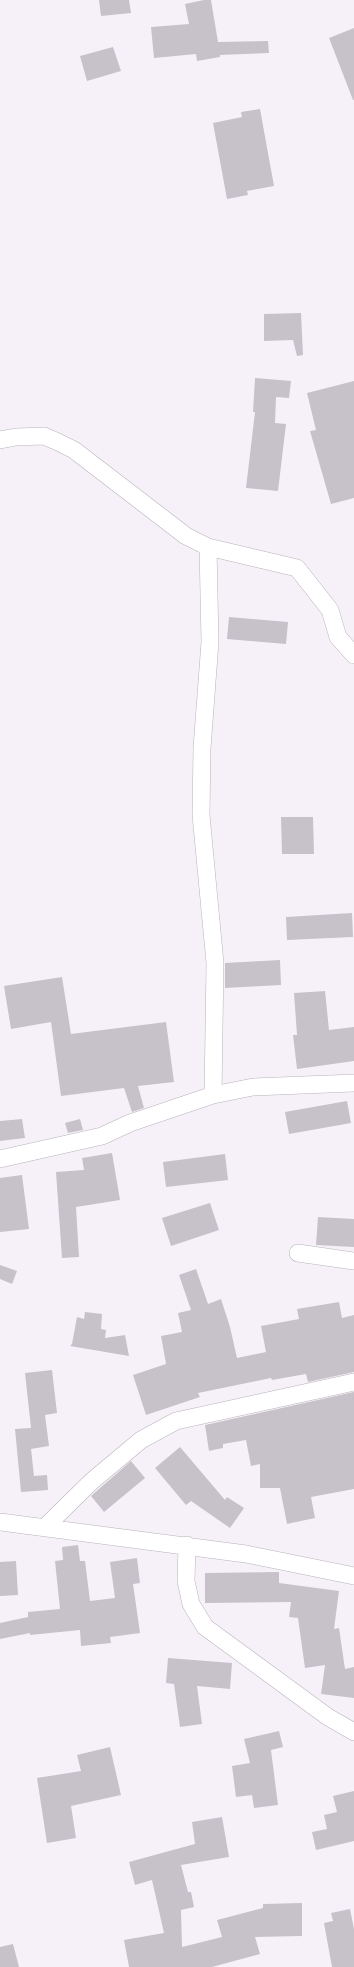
<!DOCTYPE html>
<html>
<head>
<meta charset="utf-8">
<style>
  body { margin:0 }
  canvas { display:block; background:#f6f1f9 }
</style>
</head>
<body>
<canvas width="354" height="1967"></canvas>
<script>
const c = document.querySelector('canvas').getContext('2d');
c.lineJoin = 'round';
function paint(path, color) { c.fillStyle = color; c.fill(path, 'evenodd'); }
const shape = rows => new Path2D(rows.map(r => 'M' + r).join(''));
function strokePath(path, color, width, dash) { c.strokeStyle = color; c.lineWidth = width; c.lineCap = dash ? 'butt' : 'round'; c.setLineDash(dash || []); c.stroke(path); }
paint(shape([
  [99,0,129,0,131,13,101,16],
  [204,0,211,0,218,42,268,41,269,53,220,55,220,57,197,61,196,54,154,58,151,27,189,24,185,4],
  [354,28,354,100,353,100,329,38],
  [113,47,121,71,87,81,80,56],
  [260,109,274,186,247,191,248,195,227,199,213,123,242,117,241,112],
  [301,313,303,355,297,356,293,340,264,341,264,314],
  [255,378,291,381,289,398,276,397,275,423,286,424,278,491,246,488,255,412,253,412],
  [354,381,354,498,331,504,310,431,316,430,307,393],
  [229,617,288,622,286,644,227,639],
  [281,817,313,817,314,854,282,854],
  [352,913,353,937,287,940,286,917],
  [280,960,281,985,225,988,225,963],
  [62,977,71,1034,166,1022,174,1082,138,1086,144,1108,132,1112,124,1088,61,1096,51,1022,11,1029,4,986],
  [325,991,329,1030,354,1027,354,1061,297,1069,293,1035,297,1035,294,993],
  [347,1101,351,1123,289,1134,285,1112],
  [22,1119,25,1138,0,1141,0,1121],
  [80,1119,83,1130,68,1133,65,1123],
  [112,1153,120,1200,76,1207,79,1257,62,1258,56,1172,84,1170,82,1158],
  [225,1154,228,1180,166,1187,163,1162],
  [22,1175,29,1229,0,1232,0,1178],
  [210,1203,219,1230,171,1246,162,1218],
  [318,1217,354,1219,354,1247,316,1245],
  [0,1265,17,1271,12,1284,0,1279],
  [196,1269,208,1304,221,1299,230,1327,237,1358,266,1352,261,1326,299,1319,297,1309,339,1302,342,1318,354,1315,354,1372,308,1382,306,1374,272,1380,271,1378,198,1393,200,1397,146,1415,133,1375,166,1364,161,1336,182,1332,178,1313,191,1310,179,1275],
  [85,1312,102,1314,101,1329,106,1330,105,1338,125,1335,129,1356,70,1346,72,1344,77,1317,84,1319],
  [52,1370,57,1413,45,1415,49,1446,31,1449,34,1476,47,1475,48,1490,21,1492,15,1429,31,1428,25,1373],
  [354,1392,354,1489,311,1497,315,1518,287,1524,280,1488,260,1488,260,1464,251,1466,246,1440,223,1444,223,1448,209,1451,205,1425],
  [180,1447,225,1500,227,1497,244,1508,230,1528,191,1501,186,1505,155,1468],
  [131,1461,145,1478,104,1512,91,1496],
  [78,1545,80,1561,85,1561,90,1601,115,1598,110,1562,137,1558,140,1583,133,1584,140,1633,110,1637,111,1643,81,1646,80,1630,30,1635,30,1633,0,1639,0,1623,28,1617,28,1612,60,1609,55,1561,63,1560,62,1547],
  [16,1561,18,1595,0,1596,0,1562],
  [279,1572,279,1583,339,1591,334,1629,339,1628,345,1669,354,1667,354,1698,321,1694,325,1665,305,1668,298,1618,289,1617,291,1602,205,1603,205,1573],
  [168,1658,232,1663,230,1689,197,1686,202,1724,180,1727,174,1684,166,1683],
  [279,1731,283,1747,271,1750,278,1805,254,1808,252,1795,236,1797,232,1766,250,1763,244,1739],
  [110,1747,121,1795,71,1806,76,1838,47,1843,37,1778,81,1771,77,1755],
  [354,1791,354,1841,316,1850,312,1832,327,1829,324,1815,337,1812,333,1796],
  [222,1817,229,1857,181,1865,188,1892,191,1892,194,1907,181,1910,182,1947,222,1937,217,1920,263,1908,263,1904,302,1903,302,1936,255,1937,260,1954,212,1967,129,1967,124,1940,164,1933,152,1880,135,1885,129,1862,195,1844,192,1822],
  [350,1909,354,1929,354,1967,332,1967,324,1923,333,1921,331,1913],
  [13,1944,19,1967,0,1967,0,1947]
]), '#c7c1ca');
const minor = shape([
  [0,440,16,437,44,436,58,442,74,450,186,536,208,547,297,568,330,610,338,637,354,655],
  [208,547,210,642,202,748,201,815,215,963,213,1095],
  [0,1159,102,1136,130,1123,213,1095,253,1087,354,1083],
  [298,1253,354,1261],
  [0,1522,246,1554,354,1576],
  [45,1527,92,1481,141,1440,176,1421,354,1382],
  [187,1545,186,1581,191,1604,205,1627,328,1717,354,1732]
]);
strokePath(minor, '#b8b3bb', 18);
strokePath(minor, '#fff', 17);
</script>
</body>
</html>
